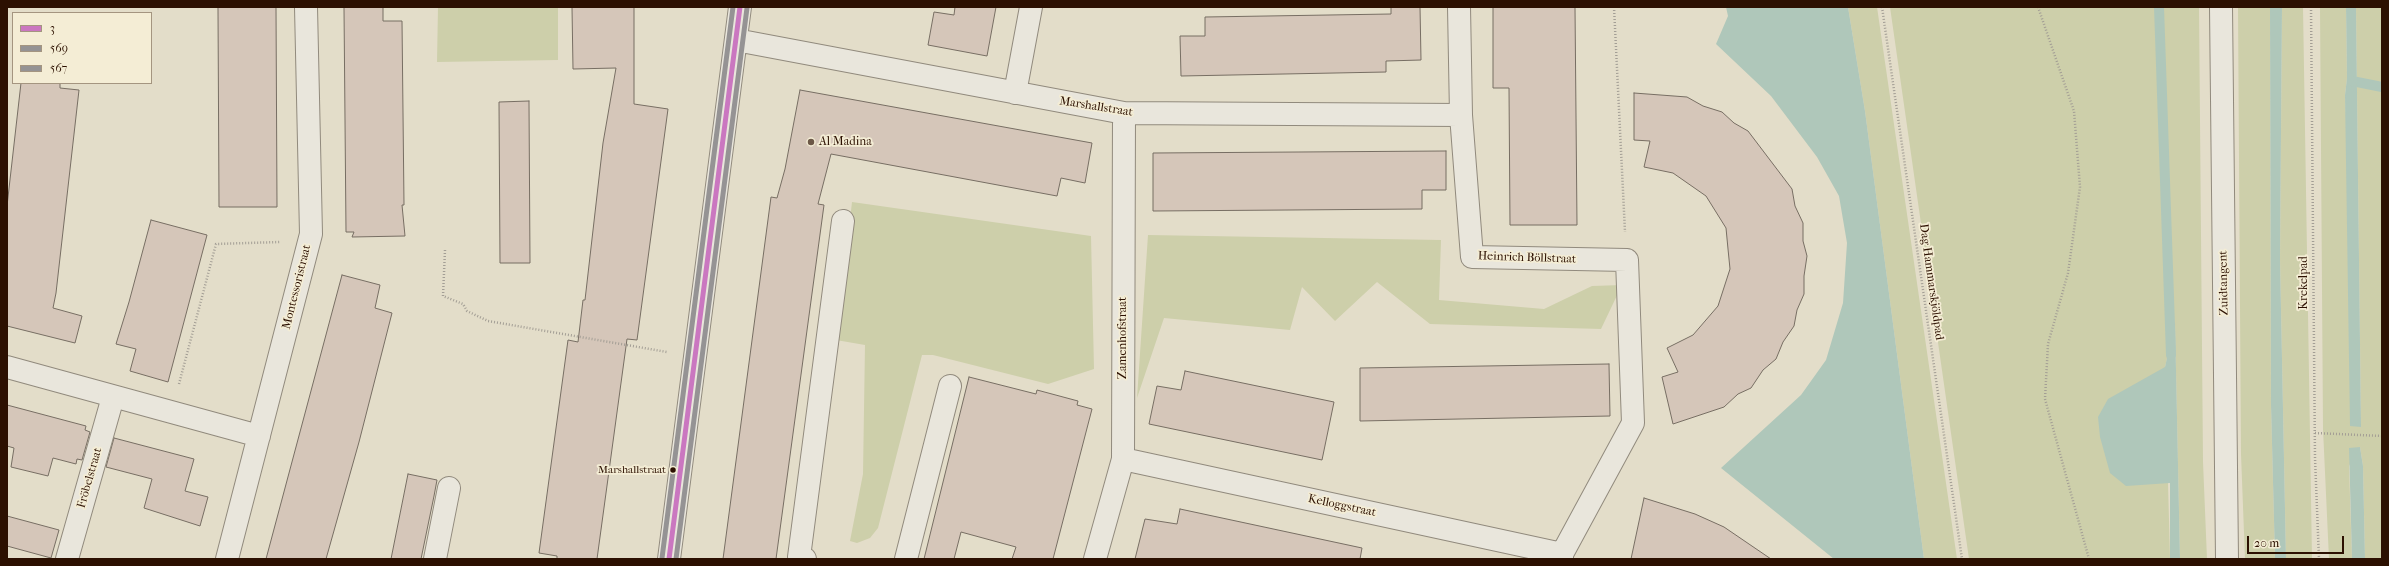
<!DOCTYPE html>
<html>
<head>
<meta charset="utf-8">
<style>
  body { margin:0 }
  #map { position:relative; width:2389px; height:566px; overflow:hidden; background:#e3ddc9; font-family:"IM FELL French Canon",serif }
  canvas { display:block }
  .frame { position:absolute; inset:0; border:8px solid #2c1001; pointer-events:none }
  .legend { position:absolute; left:12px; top:12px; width:140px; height:72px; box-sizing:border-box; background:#f4edd5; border:1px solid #a49580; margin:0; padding:5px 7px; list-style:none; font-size:12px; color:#2c1001 }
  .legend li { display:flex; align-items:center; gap:8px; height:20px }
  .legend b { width:20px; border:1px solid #a49580 }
  .scale { position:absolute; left:2247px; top:536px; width:97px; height:18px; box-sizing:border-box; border:2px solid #2c1001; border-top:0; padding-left:5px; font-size:12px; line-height:14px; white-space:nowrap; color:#2c1001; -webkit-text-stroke:3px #f4edd5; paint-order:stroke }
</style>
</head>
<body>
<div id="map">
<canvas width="2389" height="566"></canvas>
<div class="frame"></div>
<ul class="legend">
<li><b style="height:5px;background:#ca77c0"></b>3</li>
<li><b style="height:5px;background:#959394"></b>569</li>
<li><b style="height:5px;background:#959394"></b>567</li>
</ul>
<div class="scale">20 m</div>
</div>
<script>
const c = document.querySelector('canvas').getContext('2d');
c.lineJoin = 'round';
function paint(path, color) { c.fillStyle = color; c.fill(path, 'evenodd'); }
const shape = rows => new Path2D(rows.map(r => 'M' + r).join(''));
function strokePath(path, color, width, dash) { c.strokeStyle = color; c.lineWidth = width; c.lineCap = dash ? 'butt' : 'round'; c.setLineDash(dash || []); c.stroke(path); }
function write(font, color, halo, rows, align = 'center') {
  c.font = font + ' "IM FELL French Canon",serif'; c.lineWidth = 3.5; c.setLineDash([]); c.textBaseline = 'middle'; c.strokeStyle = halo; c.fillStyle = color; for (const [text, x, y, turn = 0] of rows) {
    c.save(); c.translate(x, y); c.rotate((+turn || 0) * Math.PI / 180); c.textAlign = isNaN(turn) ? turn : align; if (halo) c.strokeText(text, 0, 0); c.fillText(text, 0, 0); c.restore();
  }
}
paint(shape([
  [438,7,558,7,558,60,437,62],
  [1848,7,1877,7,1957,559,1924,559,1865,111],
  [1890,7,2199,7,2203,462,2207,559,2180,559,2175,324,2165,367,2170,559,1969,559],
  [2238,7,2270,7,2271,405,2275,559,2245,559,2241,454],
  [2282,7,2303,7,2312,559,2286,559,2280,259],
  [2320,7,2346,7,2347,78,2345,95,2361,427,2356,7,2382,7,2382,559,2365,559,2363,466,2360,447,2349,466,2352,559,2329,559,2323,429],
  [852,202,1091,236,1094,369,1048,384,933,355,922,355,878,528,870,538,857,543,850,541,863,474,865,345,836,340],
  [1148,235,1441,240,1439,300,1544,309,1592,286,1622,285,1601,329,1430,324,1377,282,1335,321,1302,287,1290,330,1164,318,1137,398]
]), '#cdcfaa');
paint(shape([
  [1726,7,1848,7,1865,111,1924,559,1834,559,1721,468,1801,395,1826,360,1843,303,1847,243,1839,196,1817,157,1771,96,1716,44,1728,16],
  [2270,7,2282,7,2280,259,2286,559,2275,559,2271,405],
  [2346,7,2356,7,2361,427,2350,426,2345,95,2347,78],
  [2175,322,2180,559,2170,559,2170,483,2126,486,2110,473,2100,437,2098,417,2108,399,2165,367],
  [2360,447,2363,466,2365,559,2352,559,2349,448]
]), '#afc7ba');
strokePath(shape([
  [2159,7,2171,355],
  [2352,81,2382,87]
]), '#afc7ba', 10);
const building = shape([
  [218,7,276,7,277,207,219,207,218,7],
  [344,7,383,7,383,21,402,21,404,205,402,205,405,236,352,237,354,232,346,232,344,7],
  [572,7,634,7,634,104,668,109,637,340,627,339,597,559,557,559,557,556,539,553,568,340,578,342,583,300,585,300,603,143,616,68,573,69,572,7],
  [955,7,996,7,987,56,928,45,934,12,954,15,955,7],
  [1391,7,1420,7,1421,60,1386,61,1386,72,1181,76,1180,36,1205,36,1205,17,1391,14,1391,7],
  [1493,7,1575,7,1577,225,1510,225,1509,88,1493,88,1493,7],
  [21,83,60,83,60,88,79,90,56,293,53,308,82,316,75,343,7,326,7,206,21,83],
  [800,90,1092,143,1085,183,1061,178,1057,196,831,154,818,204,824,205,776,559,723,559,771,197,777,198,785,169,800,90],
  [1634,93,1687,97,1703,106,1722,112,1734,123,1748,131,1792,189,1795,206,1803,223,1803,241,1807,256,1804,276,1804,294,1797,310,1794,326,1783,342,1776,359,1763,370,1751,388,1738,394,1724,407,1673,424,1662,377,1678,372,1667,348,1693,335,1718,306,1730,269,1728,249,1726,228,1706,196,1673,173,1644,167,1650,141,1634,140,1634,93],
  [529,101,530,263,500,263,499,102,529,101],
  [1446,151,1446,190,1422,190,1422,209,1153,211,1153,153,1446,151],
  [151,220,207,235,168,382,130,371,136,349,116,344,129,302,151,220],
  [342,275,380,285,375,308,392,313,359,442,326,559,266,559,342,275],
  [1609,364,1610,416,1360,421,1360,368,1609,364],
  [1185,371,1334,402,1322,460,1149,424,1157,386,1181,390,1185,371],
  [969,377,1036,394,1037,390,1078,401,1077,405,1092,409,1053,559,1012,559,1016,547,961,532,954,559,924,559,969,377],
  [7,405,86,426,85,430,90,432,82,460,77,459,76,464,53,458,48,476,11,467,14,448,7,446,7,405],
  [114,438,194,459,185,491,208,497,200,526,144,508,152,479,106,467,114,438],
  [408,474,437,480,434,496,421,559,391,559,408,474],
  [1644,498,1695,514,1724,527,1771,559,1631,559,1644,498],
  [1180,509,1362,548,1360,559,1135,559,1145,519,1177,524,1180,509],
  [7,516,59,530,51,558,7,546,7,516]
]);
paint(building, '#d5c6b9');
strokePath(building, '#776e63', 1);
const minor = shape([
  [1459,7,1461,115,1472,257,1627,260,1633,423,1562,554,1562,559],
  [2221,7,2227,559],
  [736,40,1124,113,1461,115],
  [1015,93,1031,7],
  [7,367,259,436],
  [1123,459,1562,554],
  [67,559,113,397],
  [227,559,311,234,306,7],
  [435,559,449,488],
  [669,559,740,7],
  [805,559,799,557,843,221],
  [906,559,950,386],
  [1095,559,1123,459,1124,113]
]);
strokePath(minor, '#918a7d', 24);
strokePath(shape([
  [1614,7,1625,232],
  [1882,7,1962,559],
  [2038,7,2074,111,2080,187,2068,273,2048,344,2045,399,2089,559],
  [2311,7,2315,458,2319,559],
  [445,250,443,296,463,304,467,311,488,321,667,352],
  [179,384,216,244,280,242],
  [2315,433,2382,436]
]), '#a39e95', 2.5, [1, 2]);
strokePath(minor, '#e9e6dc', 22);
strokePath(shape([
  [669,559,740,7]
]), '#ca77c0', 5);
strokePath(shape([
  [676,559,747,8]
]), '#959394', 5);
strokePath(shape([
  [662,558,733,7]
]), '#959394', 5);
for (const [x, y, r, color] of [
  [811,142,4,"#6c5847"],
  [673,470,3.5,"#2c1001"]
]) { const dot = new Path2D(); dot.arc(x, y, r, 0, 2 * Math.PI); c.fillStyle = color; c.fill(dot); strokePath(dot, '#f4edd5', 1.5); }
write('11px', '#2c1001', '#f4edd5', [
  ["Marshallstraat",666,470]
], 'right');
write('12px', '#2c1001', '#f4edd5', [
  ["Marshallstraat",1096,107,9],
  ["Heinrich Böllstraat",1527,258,2],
  ["Dag Hammarskjöldpad",1931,282,82],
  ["Zuidtangent",2224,283,-91],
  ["Krekelpad",2304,283,-90],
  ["Montessoristraat",297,287,-76],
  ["Zamenhofstraat",1123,338,-90],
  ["Fröbelstraat",90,478,-74],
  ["Kelloggstraat",1342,506,12]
]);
write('12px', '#2c1001', '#f4edd5', [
  ["Al Madina",819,142]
], 'left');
</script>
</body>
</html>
